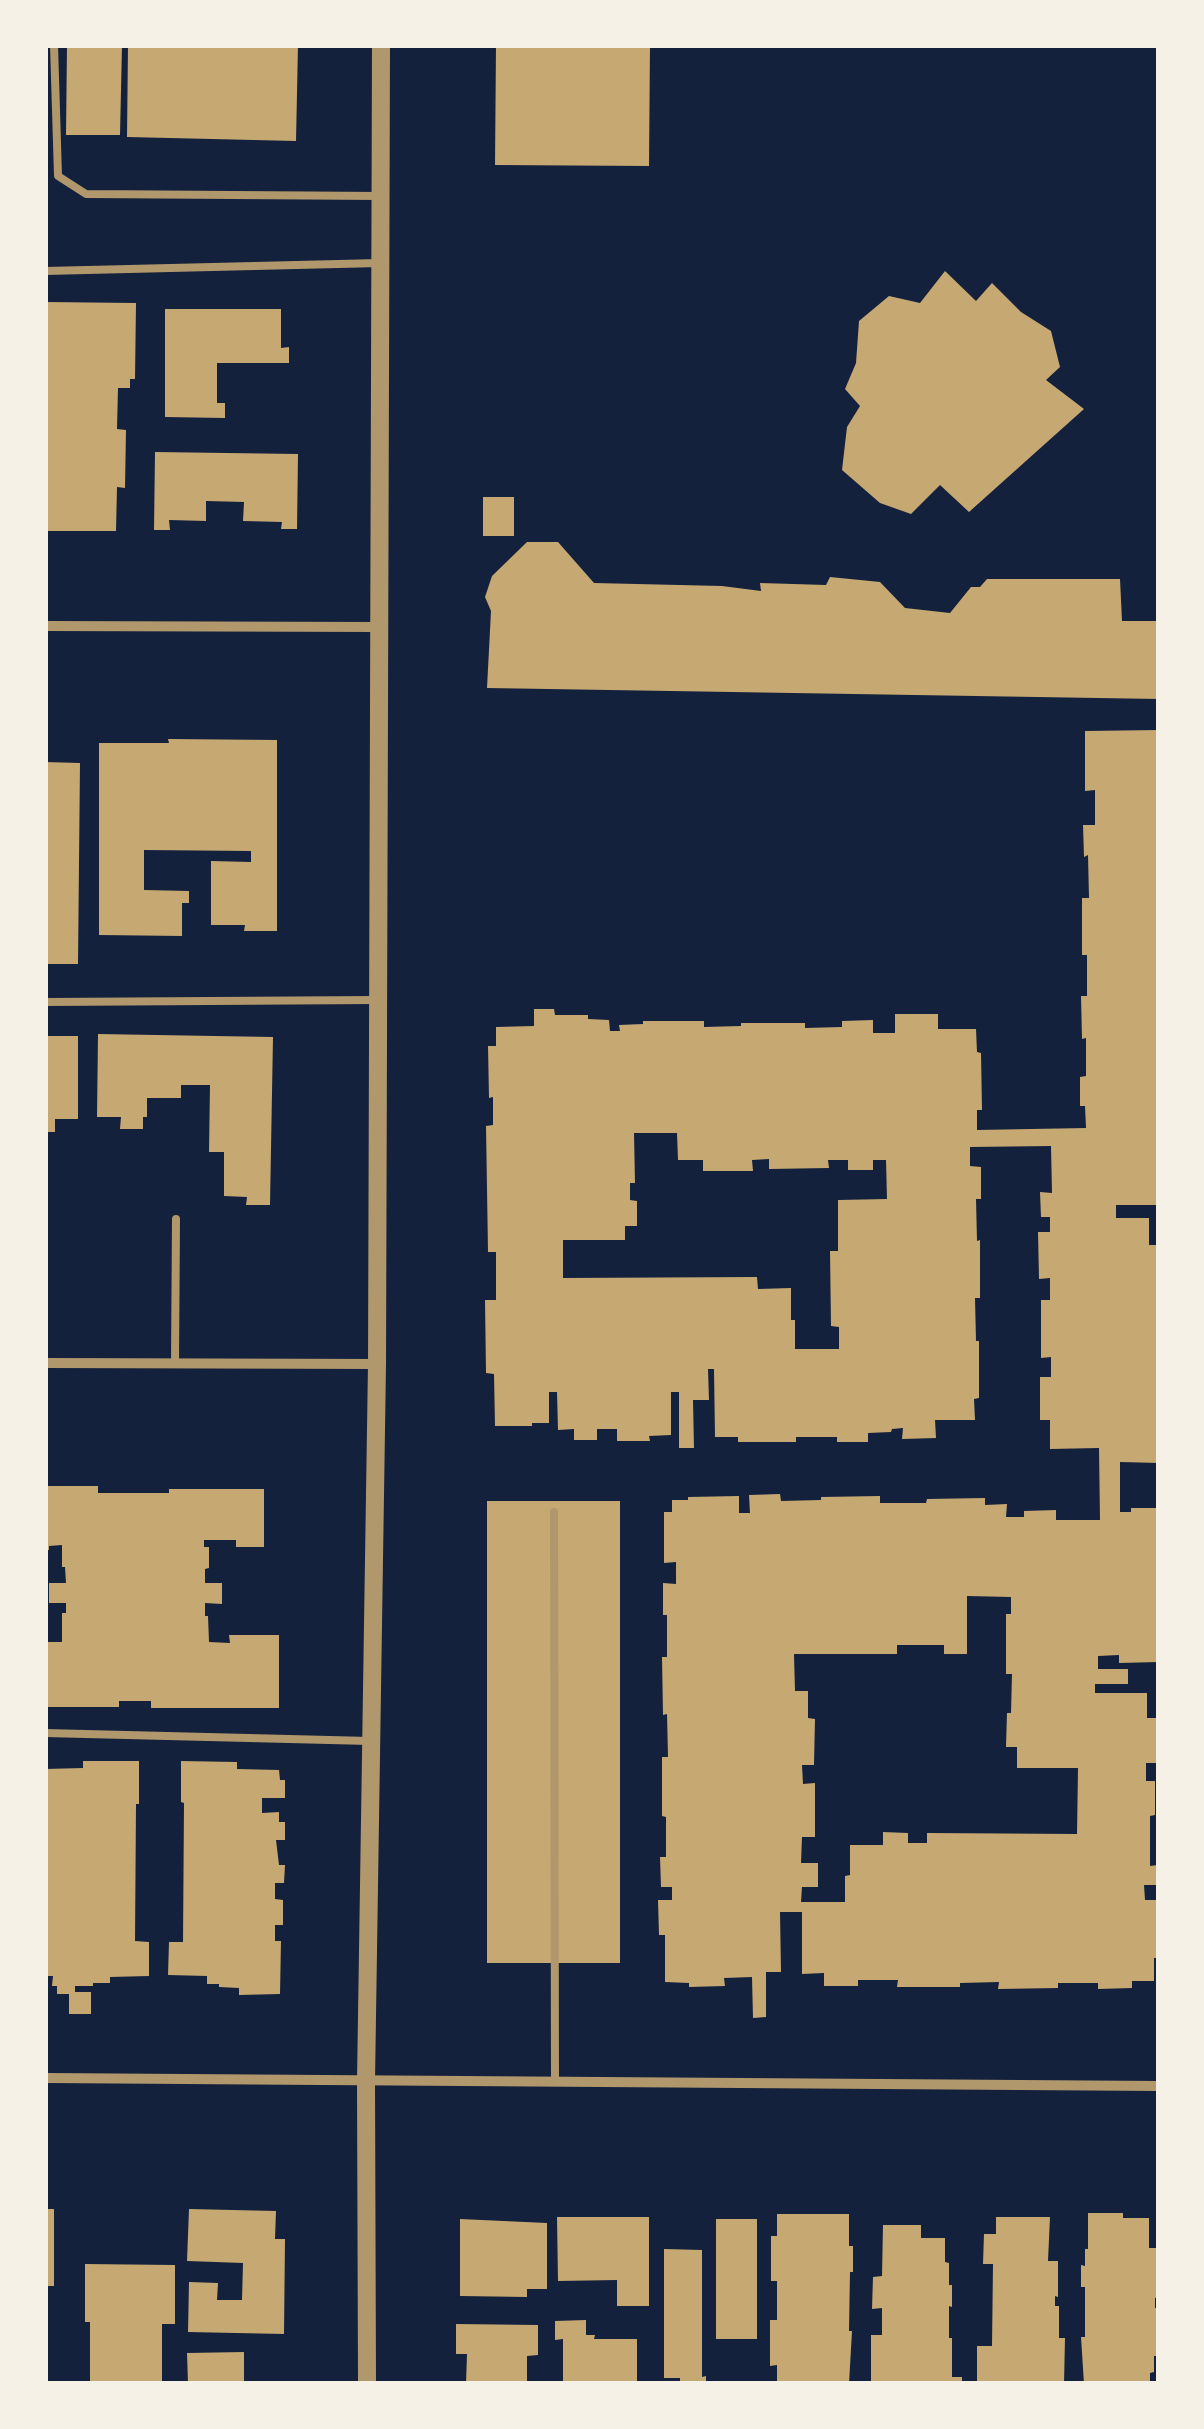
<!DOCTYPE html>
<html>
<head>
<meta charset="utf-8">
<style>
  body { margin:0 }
  #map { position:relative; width:1204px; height:2429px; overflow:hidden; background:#14213d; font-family:"PT Sans",sans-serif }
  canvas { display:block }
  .frame { position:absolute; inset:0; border:48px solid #f6f1e7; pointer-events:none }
</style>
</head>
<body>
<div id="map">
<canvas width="1204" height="2429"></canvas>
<div class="frame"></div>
</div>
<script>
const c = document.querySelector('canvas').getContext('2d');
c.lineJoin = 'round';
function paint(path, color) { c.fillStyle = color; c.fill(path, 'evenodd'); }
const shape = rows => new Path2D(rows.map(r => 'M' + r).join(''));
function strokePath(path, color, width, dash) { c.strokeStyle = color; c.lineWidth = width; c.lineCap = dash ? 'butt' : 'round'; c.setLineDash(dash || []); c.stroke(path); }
paint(shape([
  [67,45,122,45,120,135,66,135],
  [128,45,298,45,296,141,127,137],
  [496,45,650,45,649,166,495,165],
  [945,271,976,301,992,283,1021,312,1051,331,1060,367,1046,380,1084,409,969,512,940,485,911,514,880,503,842,470,847,427,860,406,845,389,856,363,859,321,889,296,920,303],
  [45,302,136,303,135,379,130,379,130,388,118,388,117,429,126,430,125,488,117,487,116,531,45,531],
  [165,309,281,309,281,348,289,347,289,363,217,363,217,403,225,403,225,418,165,417],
  [155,452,298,454,297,529,281,529,282,522,243,521,244,502,206,501,206,521,169,520,170,530,154,530],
  [483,497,514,497,514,536,483,536],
  [527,542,558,542,594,583,722,586,761,591,760,583,826,585,830,577,880,582,905,608,950,613,971,587,980,587,987,579,1120,579,1122,621,1159,621,1159,699,487,688,491,611,485,597,492,576],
  [1159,730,1159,1205,1116,1205,1116,1218,1149,1218,1149,1245,1159,1245,1159,1463,1120,1462,1120,1512,1131,1512,1131,1508,1159,1508,1159,1662,1119,1663,1119,1655,1098,1656,1098,1669,1128,1669,1128,1684,1095,1684,1095,1693,1147,1693,1147,1718,1158,1718,1159,1763,1146,1763,1146,1781,1155,1781,1155,1815,1150,1816,1150,1866,1158,1865,1158,1885,1144,1885,1145,1900,1159,1900,1159,1958,1154,1958,1154,1981,1132,1981,1132,1988,1098,1989,1098,1983,1058,1983,1058,1988,998,1989,999,1982,960,1983,960,1987,897,1987,898,1980,858,1980,858,1986,824,1986,824,1973,802,1974,802,1912,780,1912,781,1972,766,1972,766,2017,753,2018,752,1977,724,1978,725,1986,689,1987,689,1983,665,1982,665,1935,659,1935,658,1900,672,1900,672,1887,661,1887,660,1857,666,1857,666,1817,662,1816,662,1757,668,1757,667,1714,663,1715,662,1657,667,1657,667,1615,663,1615,663,1583,676,1584,676,1562,664,1563,664,1512,672,1512,672,1500,688,1500,688,1497,739,1496,739,1513,750,1513,749,1495,780,1494,781,1501,821,1500,821,1497,880,1496,880,1503,926,1503,927,1499,985,1498,985,1505,1007,1504,1006,1517,1024,1517,1024,1511,1056,1510,1056,1520,1100,1520,1099,1448,1050,1449,1050,1420,1040,1420,1040,1377,1051,1377,1051,1357,1041,1358,1041,1300,1050,1300,1050,1278,1039,1279,1038,1232,1050,1232,1050,1217,1041,1217,1040,1192,1052,1193,1051,1146,970,1147,970,1166,981,1167,981,1199,976,1199,977,1241,980,1240,980,1298,975,1298,976,1341,979,1341,979,1398,974,1399,975,1420,935,1420,936,1438,902,1439,903,1428,892,1429,891,1432,868,1433,868,1442,837,1442,837,1437,796,1437,796,1442,738,1442,738,1437,715,1437,714,1369,708,1369,709,1400,693,1400,694,1448,679,1448,679,1392,671,1392,671,1435,649,1436,650,1441,617,1441,617,1429,597,1429,597,1440,574,1440,574,1429,558,1430,557,1392,549,1392,549,1423,532,1423,532,1426,495,1426,494,1374,486,1373,485,1300,496,1300,496,1252,488,1252,486,1126,493,1125,493,1097,489,1098,488,1046,496,1046,496,1027,534,1026,534,1009,554,1009,555,1015,588,1015,588,1019,609,1020,610,1031,620,1031,619,1025,643,1024,643,1021,704,1021,704,1027,741,1026,741,1023,805,1023,805,1028,842,1027,842,1021,873,1020,873,1033,895,1033,895,1014,938,1014,938,1029,976,1029,977,1052,981,1053,982,1110,977,1110,977,1130,1086,1128,1085,1106,1080,1106,1080,1077,1086,1076,1086,1038,1082,1039,1081,996,1087,996,1087,955,1082,955,1082,898,1089,898,1088,855,1084,857,1083,825,1095,825,1095,790,1085,791,1085,731],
  [634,1133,677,1133,678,1160,703,1160,703,1171,753,1171,752,1160,769,1159,769,1169,829,1168,828,1160,848,1160,848,1170,873,1170,873,1160,886,1160,887,1199,838,1200,838,1251,830,1251,831,1326,839,1327,839,1349,795,1349,795,1320,791,1320,791,1288,758,1289,757,1277,563,1278,563,1240,625,1240,625,1226,637,1226,637,1201,630,1200,630,1183,635,1183],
  [967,1596,1011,1597,1011,1614,1006,1614,1006,1674,1012,1674,1011,1713,1007,1713,1006,1747,1017,1747,1017,1768,1078,1768,1077,1834,927,1833,927,1843,908,1843,908,1833,883,1832,883,1845,850,1845,850,1875,845,1876,845,1902,801,1902,802,1887,818,1887,818,1863,801,1863,802,1837,815,1837,815,1783,803,1784,802,1765,814,1765,815,1719,808,1718,808,1691,795,1691,794,1654,897,1654,897,1645,944,1645,944,1654,967,1654],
  [168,739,277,740,277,931,244,931,245,925,211,925,211,861,251,862,251,851,144,850,144,890,189,891,189,903,182,903,182,936,99,935,99,743,169,743],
  [45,762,80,763,78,964,45,964],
  [98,1034,273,1037,270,1205,246,1205,247,1197,224,1196,224,1152,209,1152,210,1085,181,1085,181,1098,147,1098,147,1117,143,1117,143,1129,120,1129,121,1117,97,1117],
  [45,1036,78,1036,78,1119,55,1119,55,1132,45,1132],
  [45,1486,98,1486,98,1493,169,1493,169,1489,264,1489,264,1547,236,1547,236,1540,204,1540,204,1547,209,1547,209,1568,205,1569,205,1583,222,1583,222,1604,205,1603,205,1616,208,1616,209,1642,230,1643,229,1635,279,1635,279,1708,151,1708,151,1701,119,1701,119,1707,45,1707,45,1642,62,1642,62,1613,66,1613,66,1603,49,1603,49,1583,66,1583,65,1567,62,1567,62,1545,49,1546,49,1550,45,1550],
  [487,1501,620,1501,620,1963,487,1963],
  [83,1761,139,1761,139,1804,136,1804,135,1941,149,1942,149,1976,110,1977,110,1983,93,1983,93,1986,75,1986,75,1992,91,1992,91,2014,69,2014,69,1994,57,1994,57,1986,52,1986,53,1976,45,1976,45,1769,83,1768],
  [181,1761,237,1762,237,1769,279,1770,280,1780,285,1780,285,1798,262,1798,262,1813,279,1812,279,1822,285,1822,285,1840,276,1840,279,1865,285,1865,284,1883,275,1883,275,1899,283,1900,283,1925,275,1925,275,1941,281,1941,280,1994,239,1995,239,1988,219,1987,219,1984,207,1984,207,1976,168,1975,169,1942,183,1942,184,1803,181,1802],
  [45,2209,54,2209,54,2286,45,2286],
  [189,2209,276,2211,275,2239,285,2239,284,2334,188,2332,189,2282,218,2283,217,2300,242,2300,243,2263,187,2261],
  [1088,2213,1123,2213,1123,2218,1149,2218,1149,2248,1157,2248,1157,2255,1159,2255,1159,2297,1155,2298,1155,2308,1159,2308,1159,2356,1154,2356,1154,2372,1150,2373,1150,2384,1084,2384,1081,2337,1085,2337,1085,2287,1081,2287,1081,2265,1085,2266,1085,2249,1088,2249],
  [777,2214,849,2214,849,2246,853,2246,853,2272,850,2272,849,2331,852,2331,849,2384,777,2384,777,2365,770,2366,770,2320,777,2320,777,2281,771,2281,771,2236,777,2236],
  [557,2217,649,2217,649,2306,617,2306,617,2280,558,2281],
  [996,2217,1050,2217,1048,2261,1058,2261,1058,2297,1055,2296,1055,2306,1059,2306,1059,2338,1065,2338,1064,2384,977,2384,977,2346,992,2346,993,2264,983,2264,984,2234,996,2234],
  [460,2219,547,2223,547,2289,527,2289,527,2297,460,2296],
  [716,2219,757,2219,757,2339,716,2339],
  [883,2225,921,2225,921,2238,945,2238,945,2262,949,2263,949,2285,952,2285,952,2307,949,2306,949,2338,952,2338,952,2377,962,2377,962,2384,871,2384,871,2335,882,2335,882,2308,872,2309,873,2277,882,2276],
  [664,2249,702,2250,702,2377,706,2376,706,2384,680,2384,680,2378,664,2378],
  [85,2264,175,2265,175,2324,162,2324,162,2384,90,2384,90,2322,85,2322],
  [586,2320,586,2335,595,2335,594,2339,637,2339,637,2384,563,2384,563,2339,555,2340,555,2321],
  [456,2324,538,2325,538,2355,527,2356,527,2384,466,2384,467,2354,456,2354],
  [244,2352,244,2384,188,2384,187,2353]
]), '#c6a872');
strokePath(shape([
  [54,45,58,176,86,194,381,196],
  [45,271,380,263],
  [45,1002,375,1000],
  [175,1363,176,1219],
  [554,1512,555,2082],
  [45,1733,370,1741]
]), '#b1986c', 8);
strokePath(shape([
  [45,626,377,627],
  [45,1363,377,1364],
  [45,2078,1159,2086]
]), '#b1986c', 10);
strokePath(shape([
  [367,2384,366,2081,377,1364,381,45]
]), '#b1986c', 18);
</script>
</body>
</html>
